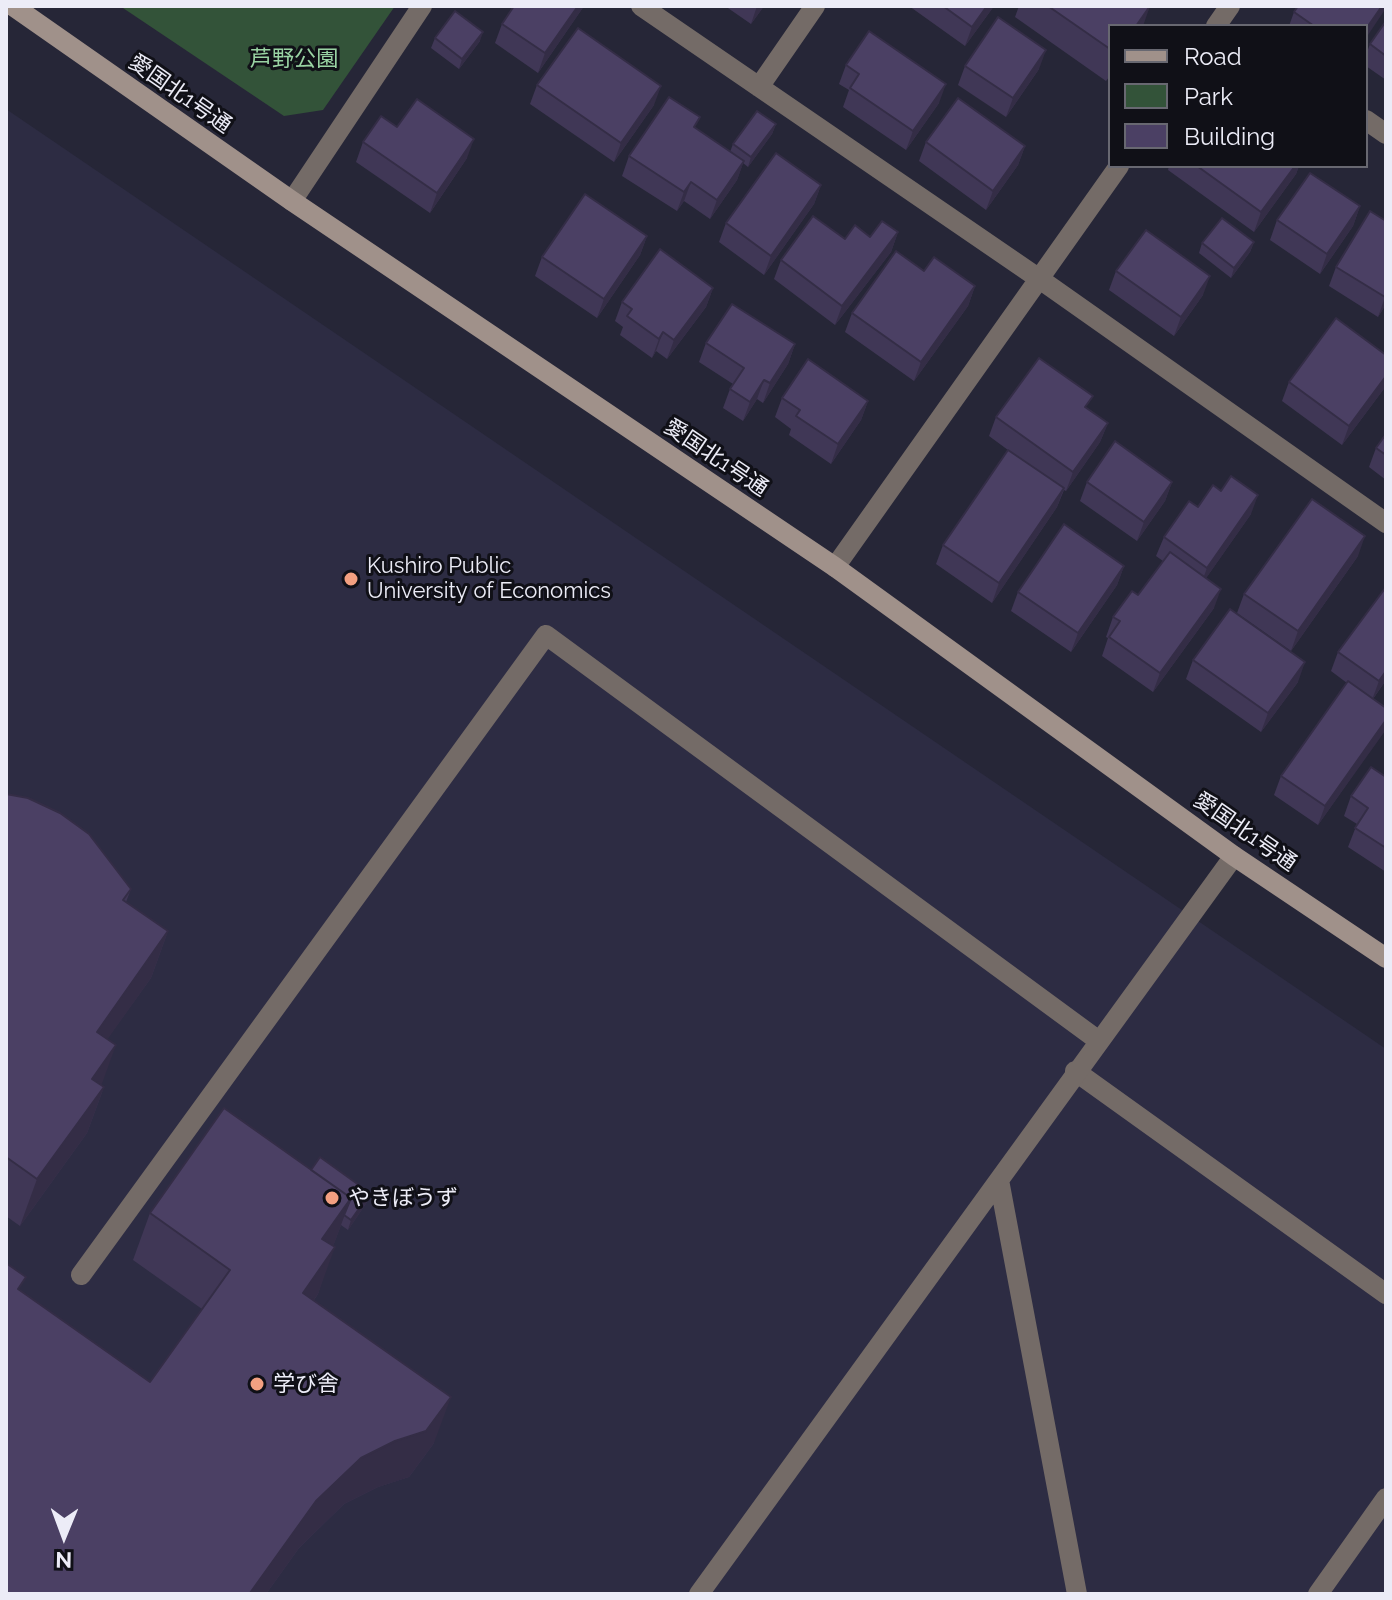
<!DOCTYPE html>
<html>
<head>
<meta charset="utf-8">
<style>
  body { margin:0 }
  #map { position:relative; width:1392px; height:1600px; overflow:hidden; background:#262637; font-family:Raleway,sans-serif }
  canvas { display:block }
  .frame { position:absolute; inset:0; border:8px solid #ececf7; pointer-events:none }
  .legend { position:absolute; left:1108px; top:24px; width:260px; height:144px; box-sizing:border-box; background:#101017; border:2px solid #686871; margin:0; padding:10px 14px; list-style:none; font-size:24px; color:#ececf7 }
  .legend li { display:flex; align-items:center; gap:16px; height:40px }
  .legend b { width:40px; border:2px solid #686871 }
  .north { position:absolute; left:24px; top:1496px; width:80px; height:80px; -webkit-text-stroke:6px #101017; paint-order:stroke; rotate:181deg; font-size:22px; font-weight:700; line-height:32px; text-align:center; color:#ececf7 }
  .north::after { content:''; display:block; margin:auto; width:28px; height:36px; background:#ececf7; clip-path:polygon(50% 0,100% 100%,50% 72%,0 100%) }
</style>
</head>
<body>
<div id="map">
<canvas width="1392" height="1600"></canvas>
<div class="frame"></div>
<ul class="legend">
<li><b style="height:10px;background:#a0918a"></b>Road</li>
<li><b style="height:22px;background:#335339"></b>Park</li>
<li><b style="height:22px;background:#4b4064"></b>Building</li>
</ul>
<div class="north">N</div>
</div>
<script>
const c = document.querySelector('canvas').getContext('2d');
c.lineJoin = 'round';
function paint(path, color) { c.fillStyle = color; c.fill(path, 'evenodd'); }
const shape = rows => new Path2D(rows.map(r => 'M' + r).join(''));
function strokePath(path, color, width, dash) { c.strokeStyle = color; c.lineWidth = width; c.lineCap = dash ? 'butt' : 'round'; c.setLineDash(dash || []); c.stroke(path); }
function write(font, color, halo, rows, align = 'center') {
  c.font = font + ' Raleway,"Noto Sans JP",sans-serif'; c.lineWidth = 6; c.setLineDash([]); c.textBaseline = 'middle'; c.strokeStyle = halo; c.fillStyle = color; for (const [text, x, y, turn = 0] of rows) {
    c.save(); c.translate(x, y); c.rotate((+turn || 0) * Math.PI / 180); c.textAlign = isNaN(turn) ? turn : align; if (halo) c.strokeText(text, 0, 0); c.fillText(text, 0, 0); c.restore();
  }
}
paint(shape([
  [6,109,1386,1049,1386,1594,6,1594]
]), '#2d2c43');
paint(shape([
  [120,6,395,6,323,110,284,116]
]), '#335339');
strokePath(shape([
  [1075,1071,1386,1294],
  [1318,1594,1386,1498]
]), '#746b67', 20);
strokePath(shape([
  [641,6,1041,280,1386,523],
  [1216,26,1230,6],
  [759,87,815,6],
  [1366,120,1386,134],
  [292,201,422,6],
  [835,567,1119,166],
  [81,1275,546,635,1099,1041],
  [699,1594,999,1180],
  [1077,1594,999,1180,1234,856]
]), '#746b67', 20);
strokePath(shape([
  [13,6,292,201,835,567,1234,856,1386,958]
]), '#a0918a', 20);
paint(shape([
  [584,6,538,73,495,43,502,24],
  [725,6,764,6,751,24],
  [909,6,994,6,965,46],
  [1019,6,1150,6,1110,26,1110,76,1106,81,1015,17],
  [1294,12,1366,26,1289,26],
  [1386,21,1386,80,1366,66,1366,55,1370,44],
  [435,38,480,41,459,69,431,48],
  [846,65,939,103,906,150,843,107,849,90,839,84],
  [965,66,1039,69,1006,117,958,85],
  [537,85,654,105,614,162,530,104],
  [776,124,772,134,748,167,743,163,737,180,710,219,684,201,677,211,622,176,629,156,696,129,730,152,733,144],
  [397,127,467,158,430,213,356,162,363,142],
  [926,142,1025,146,1018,165,986,210,919,161],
  [1169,166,1299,166,1296,174,1254,232,1168,170],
  [821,185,814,204,764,275,719,242,726,223],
  [1360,206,1353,226,1320,274,1270,240,1277,220],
  [1370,211,1386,304,1378,317,1329,286,1336,267],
  [898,232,891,252,835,325,774,279,781,260,845,239,870,237],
  [647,236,640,255,597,318,535,276,542,257],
  [1254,242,1250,252,1231,278,1199,253,1202,243],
  [924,271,975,286,968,306,914,381,845,332,852,313],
  [1116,271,1203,295,1174,336,1109,290],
  [713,288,706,307,667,359,656,351,652,358,620,335,623,327,615,321,622,302],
  [706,343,795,344,788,364,763,403,757,399,743,421,723,408,730,389,733,384,699,362],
  [1386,355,1386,386,1342,445,1282,401,1289,382],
  [782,398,868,401,861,420,831,464,789,435,791,429,775,417],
  [1088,409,1108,423,1100,442,1066,491,1064,490,1057,507,992,603,936,564,943,545,1008,450,989,436,996,417],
  [1386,434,1386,480,1369,467,1376,448],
  [1087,482,1172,482,1165,501,1137,541,1080,501],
  [1198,507,1251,514,1206,578,1214,608,1153,692,1102,656,1108,638,1106,637,1113,617,1138,595,1163,561,1156,556,1164,537],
  [1358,556,1291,651,1237,613,1244,594],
  [1124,566,1117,585,1071,652,1011,611,1018,592],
  [1386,587,1386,680,1373,699,1386,708,1386,728,1318,825,1274,795,1281,776,1347,683,1331,671,1338,652],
  [1193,660,1298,682,1261,732,1186,679],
  [1386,777,1386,872,1348,847,1357,824,1344,816,1351,796],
  [6,794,131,889,126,902,168,931,151,978,107,1039,101,1085,104,1087,87,1133,20,1226,6,1216],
  [311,1170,367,1202,348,1230,341,1225,333,1246,318,1294,314,1300,434,1443,409,1477,378,1487,344,1504,299,1548,266,1594,6,1594,21,1291,150,1382,202,1309,133,1260,150,1213]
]), '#403756');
paint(shape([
  [578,6,584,6,538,73,545,53],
  [757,6,764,6,751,24],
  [987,6,994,6,965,46,972,27],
  [1150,6,1143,26,1136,26],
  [1382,6,1386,6,1386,8,1366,38,1366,29],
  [483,32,480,41,459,69,462,59],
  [1046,50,1039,69,1006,117,1013,98],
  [946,84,939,103,906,150,913,131],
  [661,86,654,105,614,162,621,143],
  [776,124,772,134,748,167,751,157],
  [474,139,467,158,430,213,437,193],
  [1025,146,1018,165,986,210,993,191],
  [744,161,737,180,710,219,717,200],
  [1295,166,1299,166,1296,174,1254,232,1261,212],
  [691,182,684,201,677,211,684,192],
  [821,185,814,204,764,275,771,256],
  [1360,206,1353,226,1320,274,1327,254],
  [898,232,891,252,835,325,842,306],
  [647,236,640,255,597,318,604,299],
  [1254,242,1250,252,1231,278,1234,268],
  [1210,276,1203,295,1174,336,1181,317],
  [975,286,968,306,914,381,921,362],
  [713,288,706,307,667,359,674,340],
  [1386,296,1386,304,1378,317,1385,297],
  [663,332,656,351,652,358,659,339],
  [795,344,788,364,763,403,770,383],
  [1386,376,1386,386,1342,445,1349,426],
  [764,380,757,399,743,421,750,402],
  [868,401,861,420,831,464,838,444],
  [1108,423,1100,442,1066,491,1073,472],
  [1172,482,1165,501,1137,541,1144,522],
  [1064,488,1057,507,992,603,999,583],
  [1258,495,1251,514,1200,587,1207,568],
  [1365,536,1358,556,1291,651,1298,631],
  [1124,566,1117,585,1071,652,1078,633],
  [1221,589,1214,608,1153,692,1160,673],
  [1305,662,1298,682,1261,732,1268,713],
  [1386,671,1386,680,1372,700,1379,681],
  [1386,720,1385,731,1318,825,1325,806],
  [168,931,151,978,80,1078,97,1032],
  [116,1045,99,1092,92,1079],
  [104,1087,87,1133,20,1226,37,1179],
  [370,1193,367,1202,348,1230,351,1220],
  [351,1198,334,1244,305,1285,322,1239],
  [335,1247,318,1294,286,1339,303,1293],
  [451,1397,434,1443,409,1477,378,1487,344,1504,299,1548,266,1594,250,1594,316,1501,361,1458]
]), '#342d46');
const building = shape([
  [514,6,578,6,545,53,502,24,514,6],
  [943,6,987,6,972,27,943,6],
  [1048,6,1150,6,1136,26,1110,26,1110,49,1048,6],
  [1298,6,1382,6,1366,29,1366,26,1314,26,1294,12,1298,6],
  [455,11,483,32,462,59,435,38,455,11],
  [998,17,1046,50,1013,98,965,66,998,17],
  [1386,21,1386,56,1370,44,1386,21],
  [578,28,661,86,621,143,537,85,578,28],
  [869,31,946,84,913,131,850,88,859,74,846,65,869,31],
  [669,97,700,117,694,127,744,161,717,200,691,182,684,192,629,156,669,97],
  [958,98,1025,146,993,191,926,142,958,98],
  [417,99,474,139,437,193,363,142,381,116,397,127,417,99],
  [757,111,776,124,751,157,733,144,757,111],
  [776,153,821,185,771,256,726,223,776,153],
  [1197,166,1295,166,1261,212,1197,166],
  [1310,173,1360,206,1327,254,1277,220,1310,173],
  [585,194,647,236,604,299,542,257,585,194],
  [1370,211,1386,221,1386,296,1385,297,1336,267,1370,211],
  [813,216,845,239,855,225,870,237,882,221,898,232,842,306,781,260,813,216],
  [1222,218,1254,242,1234,268,1202,243,1222,218],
  [1146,230,1210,276,1181,317,1116,271,1146,230],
  [660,249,713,288,674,340,663,332,659,339,627,316,632,309,622,302,660,249],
  [896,251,924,271,934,257,975,286,921,362,852,313,896,251],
  [732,304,795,344,770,383,764,380,750,402,730,389,744,368,706,343,732,304],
  [1336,318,1386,355,1386,376,1349,426,1289,382,1336,318],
  [1039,358,1093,396,1085,407,1108,423,1073,472,996,417,1039,358],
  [808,359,868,401,838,444,796,416,800,410,782,398,808,359],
  [1386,434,1386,455,1376,448,1386,434],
  [1115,441,1172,482,1144,522,1087,482,1115,441],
  [1008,450,1064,488,999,583,943,545,1008,450],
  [1231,476,1258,495,1207,568,1164,537,1189,501,1198,507,1213,485,1221,491,1231,476],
  [1312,499,1365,536,1298,631,1244,594,1312,499],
  [1064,524,1124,566,1078,633,1018,592,1064,524],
  [1170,552,1221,589,1160,673,1109,637,1120,621,1113,617,1132,591,1138,595,1170,552],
  [1386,587,1386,671,1379,681,1338,652,1386,587],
  [1230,609,1305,662,1268,713,1193,660,1230,609],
  [1348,681,1386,708,1386,720,1325,806,1281,776,1348,681],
  [1371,767,1386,777,1386,848,1355,828,1368,808,1351,796,1371,767],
  [6,794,28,798,60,813,89,834,131,889,123,900,168,931,97,1032,116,1045,92,1079,104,1087,37,1179,6,1157,6,794],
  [224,1108,351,1198,322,1239,335,1247,303,1293,451,1397,426,1431,395,1441,361,1458,316,1501,250,1593,252,1594,6,1594,6,1263,26,1277,18,1289,150,1382,230,1270,150,1213,224,1108],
  [320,1157,370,1193,351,1220,344,1215,351,1198,311,1170,320,1157]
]);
paint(building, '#4b4064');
strokePath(building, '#342d46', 2);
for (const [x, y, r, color] of [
  [351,579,8,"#f3a081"],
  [332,1198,8,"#f3a081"],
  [257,1384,8,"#f3a081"]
]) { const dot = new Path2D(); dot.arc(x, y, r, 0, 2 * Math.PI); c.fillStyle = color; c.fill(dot); strokePath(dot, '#101017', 3); }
write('22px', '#99d3a3', '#101017', [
  ["芦野公園",294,59]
]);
write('22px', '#ececf7', '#101017', [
  ["愛国北1号通",180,94,35],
  ["愛国北1号通",716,458,34],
  ["愛国北1号通",1245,832,35]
]);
write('22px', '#ececf7', '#101017', [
  ["Kushiro Public",367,566],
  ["University of Economics",367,591],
  ["やきぼうず",348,1198],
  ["学び舎",273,1384]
], 'left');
</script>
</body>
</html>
